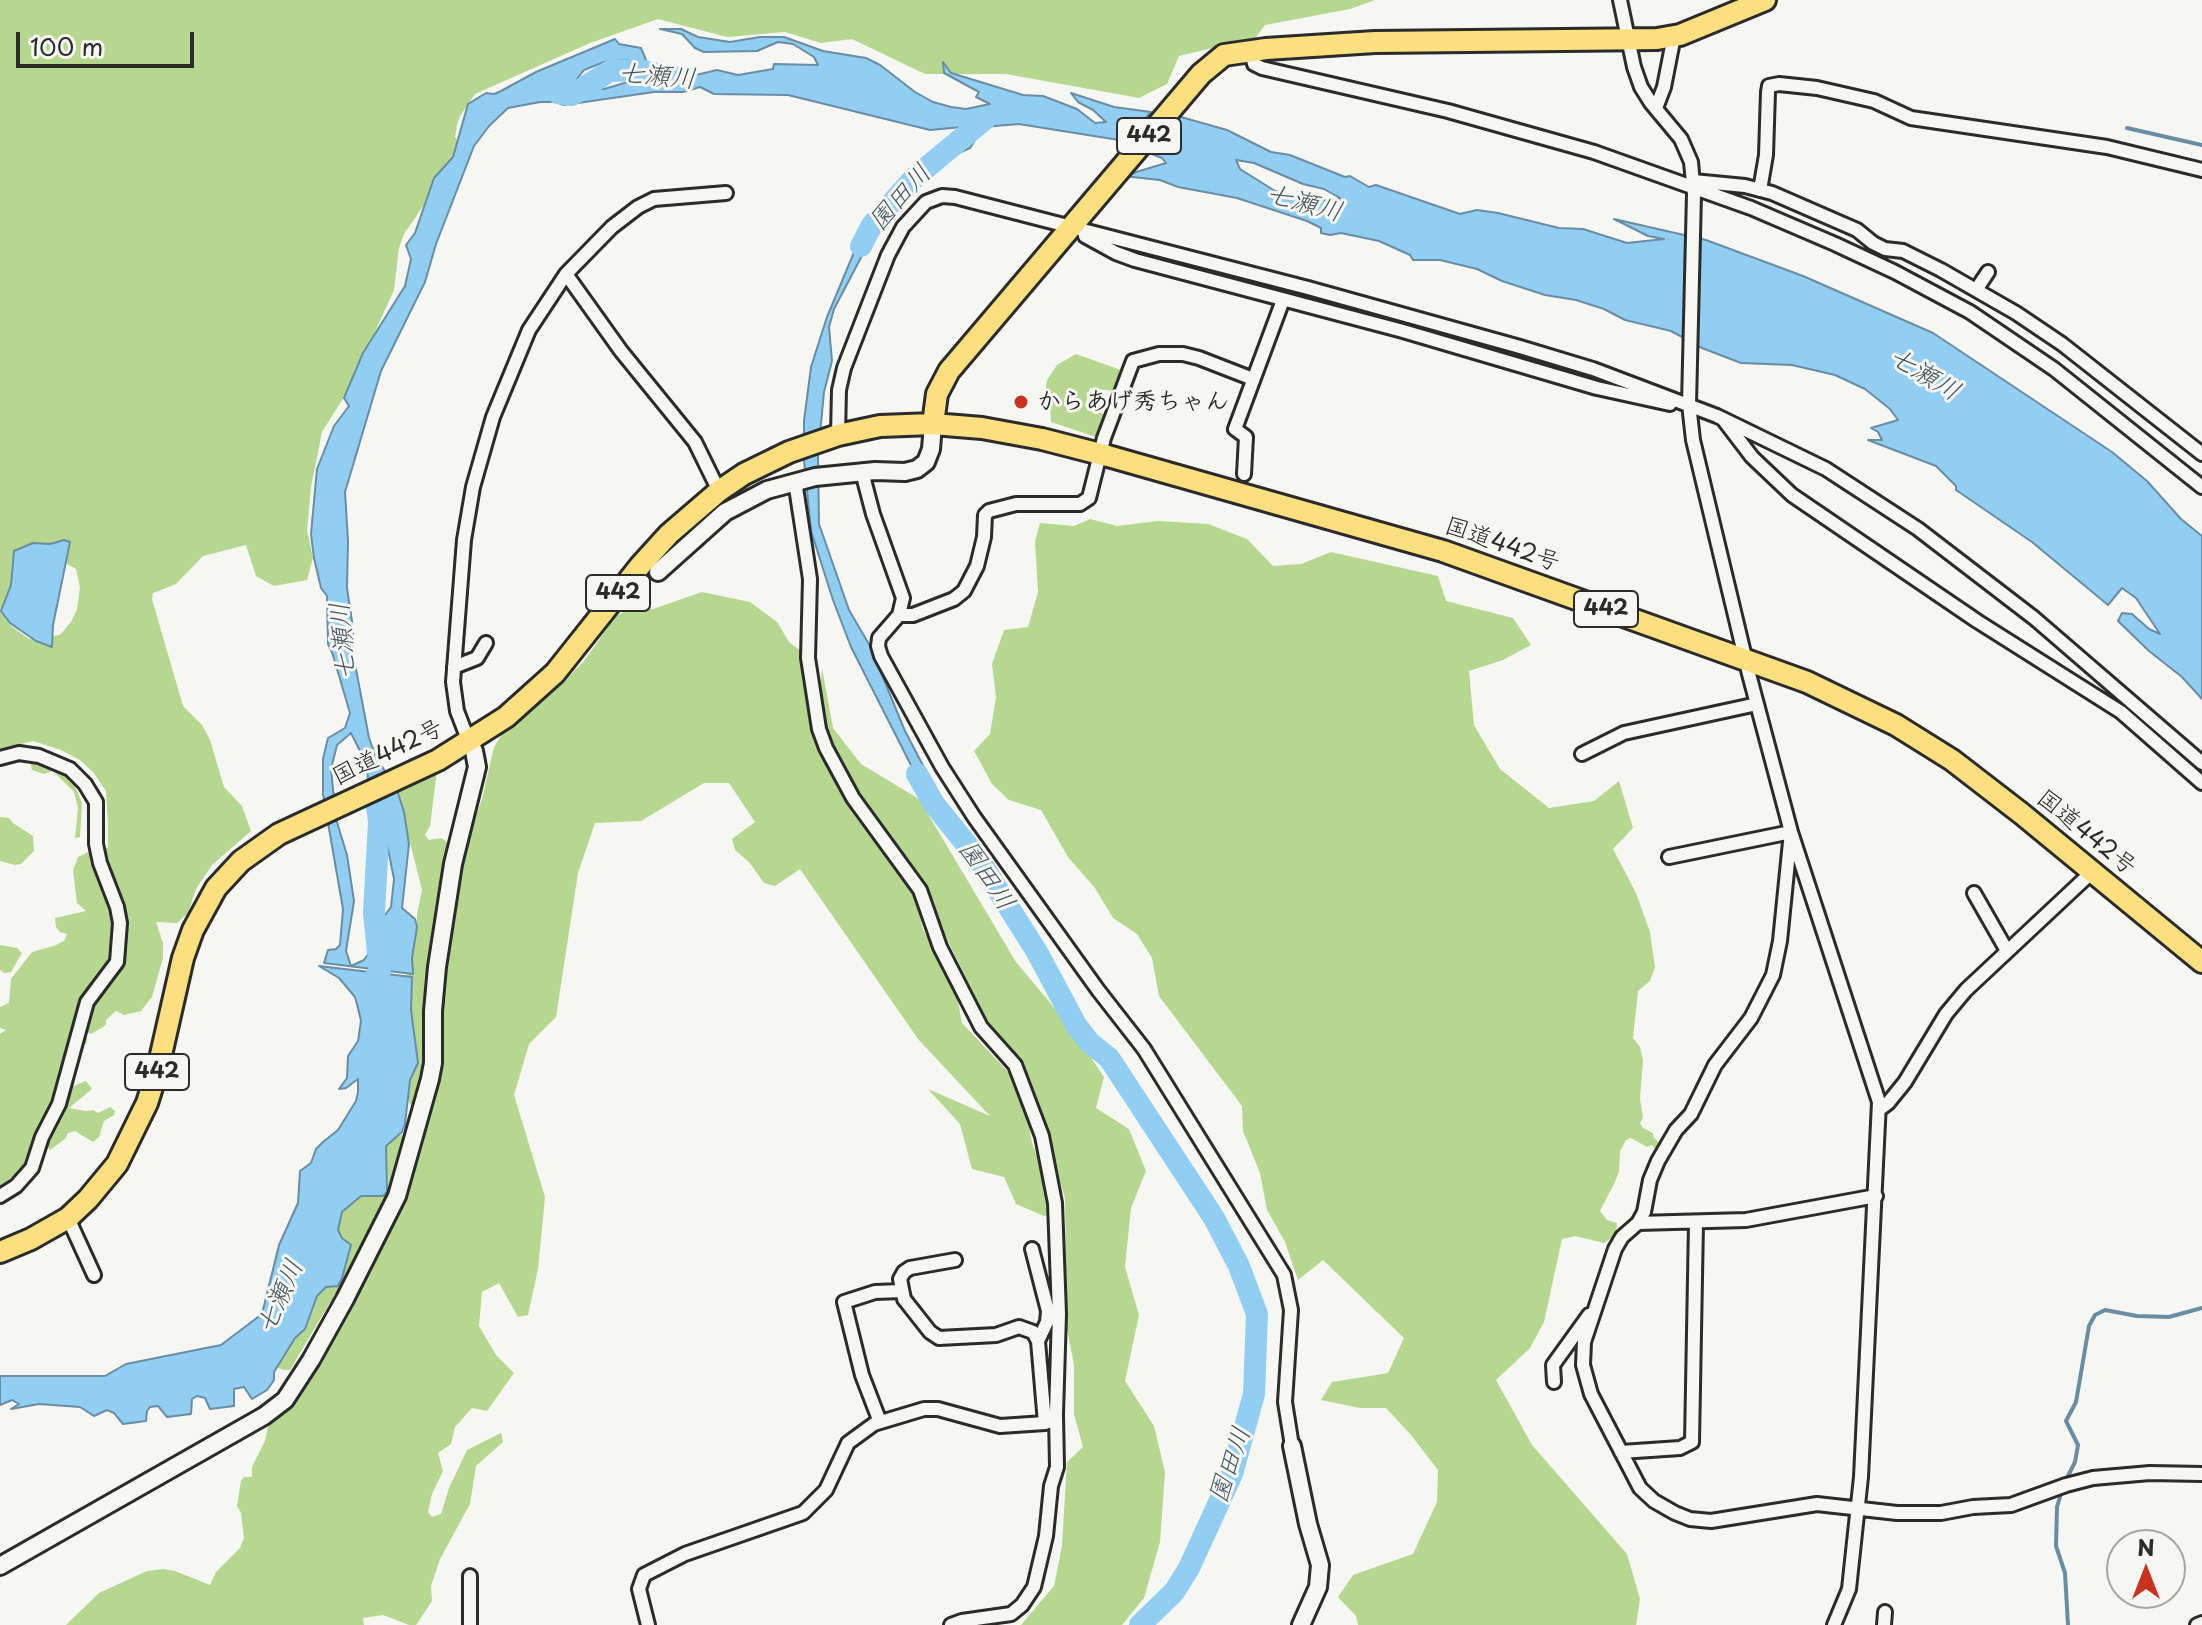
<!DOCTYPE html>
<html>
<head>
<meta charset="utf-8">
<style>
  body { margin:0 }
  #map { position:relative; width:2202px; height:1625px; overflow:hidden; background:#f6f6f2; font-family:"Playpen Sans",sans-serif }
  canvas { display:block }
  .north { position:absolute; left:2106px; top:1529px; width:80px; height:80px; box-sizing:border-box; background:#f6f6f2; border:2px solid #a5a5a2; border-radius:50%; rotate:0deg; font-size:22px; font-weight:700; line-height:32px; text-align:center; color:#2b2b2b }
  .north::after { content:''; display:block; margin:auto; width:28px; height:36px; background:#c8321e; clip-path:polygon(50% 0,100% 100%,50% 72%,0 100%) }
  .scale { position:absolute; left:16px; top:32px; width:178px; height:36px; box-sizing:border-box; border:4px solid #2b2b2b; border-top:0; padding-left:10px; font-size:24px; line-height:28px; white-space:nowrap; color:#2b2b2b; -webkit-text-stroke:6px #f6f6f2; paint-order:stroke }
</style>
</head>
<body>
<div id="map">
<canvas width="2202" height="1625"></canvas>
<div class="north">N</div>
<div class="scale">100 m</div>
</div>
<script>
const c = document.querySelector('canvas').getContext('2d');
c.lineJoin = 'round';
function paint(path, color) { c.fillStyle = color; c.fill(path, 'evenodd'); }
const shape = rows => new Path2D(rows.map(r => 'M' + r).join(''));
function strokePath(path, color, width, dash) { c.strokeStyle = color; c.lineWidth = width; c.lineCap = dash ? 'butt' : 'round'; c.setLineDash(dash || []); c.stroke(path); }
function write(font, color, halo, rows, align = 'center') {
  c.font = font + ' "Playpen Sans","Klee One",sans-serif'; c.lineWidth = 6; c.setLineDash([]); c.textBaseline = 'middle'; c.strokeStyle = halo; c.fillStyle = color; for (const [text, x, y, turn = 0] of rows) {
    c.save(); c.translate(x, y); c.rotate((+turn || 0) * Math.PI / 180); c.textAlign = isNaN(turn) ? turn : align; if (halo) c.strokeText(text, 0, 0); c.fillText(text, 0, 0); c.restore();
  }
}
paint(shape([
  [0,0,1375,0,1350,9,1265,25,1248,48,1229,44,1179,56,1167,84,1139,98,1006,74,925,74,852,39,821,43,785,32,727,37,658,19,590,43,475,94,460,116,457,125,455,137,459,143,459,154,404,234,399,248,394,290,349,389,322,432,311,487,307,530,313,558,307,580,274,586,256,576,246,545,203,556,176,584,153,593,152,599,183,706,202,725,210,740,224,787,242,806,251,831,212,865,196,889,188,913,177,923,156,922,163,943,163,958,152,997,141,1011,124,1015,116,1011,106,1020,106,1025,91,1034,87,1032,87,1042,76,1056,69,1083,74,1086,86,1081,92,1089,69,1108,86,1111,93,1110,98,1113,110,1107,115,1111,114,1115,104,1121,99,1137,93,1142,75,1131,68,1133,65,1139,50,1150,46,1145,54,1130,51,1129,28,1163,0,1187,0,1034,6,1030,0,1028,0,1007,9,1003,11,979,32,952,54,946,64,941,67,934,60,932,56,927,55,918,86,911,77,903,73,870,78,857,94,849,108,848,108,824,106,791,93,772,80,760,61,750,33,741,0,749],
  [40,549,76,569,80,587,77,609,71,622,60,635,29,639,11,626,1,611,11,585,12,560],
  [1076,354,1121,370,1124,375,1115,391,1090,388,1085,406,1098,411,1103,414,1104,419,1096,437,1051,422,1050,406,1045,394,1047,380,1057,365],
  [1090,519,1117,526,1158,521,1208,524,1247,539,1273,566,1301,564,1331,552,1438,576,1446,601,1513,618,1531,645,1503,660,1469,671,1474,725,1500,769,1549,808,1594,801,1619,781,1633,828,1613,849,1636,893,1650,932,1655,967,1650,981,1638,991,1633,1038,1640,1047,1643,1060,1640,1099,1643,1117,1640,1123,1643,1128,1653,1133,1654,1138,1660,1143,1654,1148,1652,1145,1647,1147,1631,1138,1626,1140,1620,1151,1619,1172,1614,1184,1600,1211,1607,1220,1617,1223,1616,1235,1604,1243,1575,1236,1562,1239,1544,1322,1530,1348,1496,1380,1532,1445,1627,1554,1640,1599,1636,1625,1358,1625,1356,1616,1338,1597,1353,1575,1413,1554,1437,1502,1438,1470,1411,1435,1386,1408,1360,1408,1321,1400,1332,1382,1388,1373,1404,1338,1323,1260,1298,1280,1285,1242,1267,1210,1260,1173,1243,1131,1242,1106,1159,996,1152,958,1137,934,1113,918,1095,888,1068,857,1041,810,1009,800,992,784,974,751,990,734,996,697,992,664,1004,630,1028,627,1038,592,1035,541,1040,523,1074,526],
  [702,592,750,602,777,622,789,642,802,652,819,700,822,668,833,728,861,764,919,799,1016,962,1072,1029,1104,1077,1096,1108,1129,1129,1146,1171,1131,1208,1125,1267,1139,1315,1125,1381,1154,1426,1165,1472,1160,1542,1144,1598,1122,1625,1021,1625,1054,1586,1062,1546,1067,1462,1083,1447,1074,1414,1074,1365,1067,1328,1065,1198,1024,1065,992,1031,937,919,930,894,916,871,856,796,840,785,860,821,907,884,916,901,923,930,956,991,962,1023,1011,1075,1025,1105,1032,1143,1042,1169,1052,1214,1044,1216,1016,1204,1004,1177,972,1169,960,1124,928,1089,990,1116,918,1039,800,869,775,886,764,883,749,862,735,850,732,839,755,822,729,783,704,783,641,821,595,823,578,873,556,1017,529,1044,514,1095,545,1197,538,1269,528,1315,518,1317,499,1283,482,1292,479,1326,496,1355,514,1373,487,1411,472,1408,455,1427,451,1444,438,1453,443,1471,432,1494,428,1512,432,1517,441,1514,449,1488,467,1450,501,1433,503,1442,476,1466,470,1504,440,1559,431,1586,432,1601,416,1625,409,1625,383,1615,363,1618,364,1625,66,1625,99,1593,147,1571,163,1569,175,1571,210,1585,216,1572,240,1548,244,1538,241,1513,237,1506,241,1481,244,1477,252,1477,252,1467,265,1441,269,1423,277,1413,343,1287,329,1304,290,1370,284,1370,278,1368,286,1344,305,1329,317,1296,326,1287,333,1286,345,1267,350,1250,348,1242,342,1238,337,1230,342,1212,361,1196,383,1196,388,1183,386,1146,390,1141,407,1132,411,1106,404,1089,407,963,417,927,417,914,422,890,397,790,437,770,430,826,425,835,429,840,441,838,446,841,450,856,463,853,482,799,494,747,508,725,564,682,584,661,616,616,629,609,653,609],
  [25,755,66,773,74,783,82,803,80,837,75,838,78,808,74,792,53,771,44,774,32,770,30,762,24,758],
  [0,817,9,818,13,823,33,836,34,851,21,864,15,865,0,861],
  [0,945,17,948,22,953,11,972,4,973,0,970]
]), '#b6d790');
const water = shape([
  [660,29,681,29,698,37,730,42,760,37,784,37,823,51,866,58,880,65,915,92,933,102,951,107,966,109,990,104,976,97,979,92,944,73,943,62,951,73,1023,95,1043,96,1077,109,1095,123,1106,122,1093,110,1078,102,1071,93,1114,107,1151,112,1125,141,1019,124,983,127,970,148,937,163,920,175,910,186,866,248,834,309,829,327,832,361,824,392,818,455,819,524,849,610,870,646,905,731,955,827,979,860,954,832,918,779,851,647,833,600,811,531,804,460,804,421,811,367,827,317,860,238,872,221,887,215,913,172,921,164,946,155,965,143,973,126,930,130,788,95,714,94,700,87,683,92,654,92,564,105,555,102,540,102,508,108,489,126,474,146,436,244,425,282,381,371,345,492,348,541,347,588,353,628,353,653,369,738,376,757,397,790,404,812,409,844,402,908,415,919,417,927,412,958,413,974,324,963,328,950,336,949,340,945,343,909,323,794,323,759,328,738,345,728,350,713,332,652,328,644,327,596,321,588,314,558,311,534,317,469,334,426,349,406,344,398,363,353,405,286,411,259,406,245,415,233,434,178,453,157,468,104,486,93,494,94,501,91,536,72,615,39,619,44,641,48,646,60,642,64,628,60,604,62,584,70,577,79,586,88,604,89,645,77,668,74,696,75,717,70,738,75,773,69,774,64,818,65,814,57,793,44,778,42,757,51,704,52,695,48,682,34,660,29],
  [351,733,367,765,369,797,377,821,384,829,394,879,391,907,385,915,372,924,367,934,372,946,371,950,364,960,351,966,346,951,354,901,347,855,336,819,331,769,337,745,351,733],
  [1174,115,1227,130,1271,152,1290,155,1345,177,1350,176,1369,187,1376,185,1460,214,1477,210,1498,213,1559,228,1583,229,1627,243,1664,239,1648,236,1614,219,1706,240,1803,276,1933,333,2112,452,2147,481,2181,519,2202,536,2202,699,2182,677,2149,651,2118,621,2122,613,2132,614,2149,629,2160,634,2136,598,2122,588,2108,605,2032,542,1956,490,1956,486,1936,466,1868,440,1882,440,1878,432,1871,428,1898,420,1890,409,1865,389,1835,375,1792,365,1741,363,1702,348,1671,331,1625,320,1604,309,1576,300,1545,295,1502,281,1477,269,1440,260,1413,260,1410,255,1379,241,1341,233,1330,235,1321,233,1321,228,1307,221,1237,198,1178,187,1160,180,1123,176,1166,163,1162,158,1144,151,1174,115],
  [1236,160,1254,163,1303,184,1324,189,1340,198,1332,201,1305,198,1275,191,1240,169,1236,160],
  [64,540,70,542,53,625,52,647,36,641,10,623,1,611,11,585,14,551,33,543,50,544,64,540],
  [319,966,412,977,411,1010,418,1063,410,1080,405,1124,402,1132,386,1146,387,1192,383,1196,361,1196,342,1212,338,1230,342,1238,351,1245,342,1278,338,1286,326,1287,317,1296,305,1329,295,1338,274,1372,274,1380,267,1390,252,1399,244,1387,234,1389,234,1406,210,1409,205,1398,197,1396,192,1399,191,1414,167,1417,158,1406,150,1407,147,1411,146,1421,123,1424,114,1413,107,1410,94,1416,80,1407,39,1404,11,1409,19,1404,12,1400,0,1405,0,1376,105,1376,126,1364,221,1345,262,1314,279,1245,298,1203,300,1171,311,1163,316,1149,323,1142,338,1130,356,1101,358,1092,358,1079,346,1088,339,1089,347,1078,348,1056,358,1041,361,1021,358,1008,355,997,339,978,319,966]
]);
paint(water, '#92cef2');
strokePath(water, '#698da2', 2);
strokePath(shape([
  [2127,128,2202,145],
  [2065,1482,2075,1462,2078,1445,2066,1421,2076,1402,2089,1326,2095,1315,2105,1310,2137,1316,2169,1317,2202,1308],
  [2062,1490,2057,1507,2056,1546,2065,1573,2068,1625]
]), '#698da2', 4);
strokePath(shape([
  [558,93,572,95,610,71,639,70,687,80],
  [861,246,872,225,914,178,985,119],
  [917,774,934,804,979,860,1037,952,1076,1025,1089,1042,1109,1058,1214,1218,1239,1266,1257,1314,1254,1394,1232,1474,1189,1568,1174,1592,1140,1625],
  [373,998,369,986,380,971,374,913,379,821,375,793]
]), '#92cef2', 22);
const minor = shape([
  [1620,0,1634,67,1641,87,1651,103,1681,139,1691,162,1694,194,1689,404,1693,440,1749,674,1791,832,1879,1102,1861,1477,1849,1589,1834,1625],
  [1251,50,1254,64,1262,68,1448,111,1594,152,1751,208,1835,244,1895,272,1970,312,2054,369,2202,487],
  [1656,108,1664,87,1674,36],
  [1693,181,1745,186,1772,193,1857,230,1873,243,1885,249,1903,251,1941,270,2016,313,2062,344,2202,454],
  [1760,190,1766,155,1768,92,1769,86,1779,84,1817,88,1874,101,1911,118,2107,147,2202,170],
  [1085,236,1116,253,1135,260,1403,331,1597,388,1670,404],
  [566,274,621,351,695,442,719,491],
  [1976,290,1988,272],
  [1723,419,1752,457,1792,495,1977,621,2121,712,2202,783],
  [838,435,839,390,844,368,888,255,903,227,926,202,942,196,955,197,1308,288,1520,347,1593,369,1717,416,1826,469,1918,529,2034,618,2202,763],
  [862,472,873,514,903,598,899,615,879,638,878,646,881,656,942,767,974,817,1098,990,1144,1049,1284,1275,1291,1310,1285,1402,1292,1446],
  [1244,474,1246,437,1235,429,1283,300],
  [899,615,913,615,954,599,964,591,977,566,984,537,985,515,989,511,1016,504,1080,504,1089,498,1104,438,1133,361,1159,354,1183,354,1199,358,1253,379],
  [454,667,477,658,486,643],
  [469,742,457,711,453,682,464,540,473,487,493,417,529,330,566,274,612,227,638,207,654,199,726,193],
  [1582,754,1624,733,1757,704],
  [0,758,19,753,39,756,70,769,85,784,96,802,96,844,100,863,117,907,120,923,117,962,87,1002,59,1104,42,1137,32,1168,16,1186,0,1196],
  [1669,857,1791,832,1780,941,1773,975,1751,1018,1715,1065,1691,1114,1676,1130,1658,1161,1650,1180,1644,1212,1638,1223,1622,1237,1615,1249,1584,1342,1583,1365,1591,1394,1640,1488,1654,1501,1675,1513,1690,1519,1711,1521,1817,1504,1897,1513,1941,1513,1973,1507,2011,1505,2066,1485,2093,1478,2150,1473,2202,1474],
  [1974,893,2006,949],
  [1880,1109,1888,1103,1905,1082,1946,1014,1966,990,2092,872],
  [68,1218,94,1275],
  [1638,1223,1746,1220,1876,1196],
  [1032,1249,1048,1311,1047,1322,1038,1341],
  [955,1260,910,1268,904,1272,900,1279,904,1299,930,1332,939,1338,996,1335,1019,1327,1033,1332,1038,1341,1045,1423],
  [1554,1382,1553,1365,1589,1315],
  [880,1422,862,1375,844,1302,875,1292,901,1291],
  [1621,1452,1680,1448,1692,1442,1696,1223],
  [470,1576,470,1625],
  [648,1625,639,1589,644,1575,685,1554,803,1513,826,1490,848,1443,874,1424,924,1409,938,1409,1000,1426,1045,1423,1054,1420,1056,1414,1059,1314,1055,1203,1042,1136,1015,1065,981,1027,940,947,920,890,853,798,826,748,819,729,808,658,810,579,795,481],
  [951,1625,962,1621,1011,1614,1022,1605,1034,1587,1046,1536,1051,1486,1057,1467,1056,1415],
  [1884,1625,1885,1612],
  [2197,1625,2202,1623]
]);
const tertiary = shape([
  [658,572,725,512,767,490,815,477,875,471,905,472,917,469,926,462,931,449,933,424],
  [1292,1446,1308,1524,1320,1565,1318,1587,1301,1625],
  [0,1566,264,1416,285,1400,311,1360,345,1299,397,1196,430,1079,433,1063,433,1011,437,967,453,864,477,767,474,751,469,742]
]);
const trunk = shape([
  [933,424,937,394,949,371,1201,74,1224,55,1266,49,1375,42,1657,39,1680,35,1765,0],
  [0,1252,31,1239,68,1218,88,1199,117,1164,147,1103,158,1068,183,958,193,930,216,888,241,861,279,834,438,760,506,717,555,673,640,566,669,534,719,491,744,474,789,452,838,435,880,426,933,424,982,428,1042,439,1108,456,1443,551,1807,682,1896,725,1952,760,2022,814,2202,962]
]);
strokePath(minor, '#2b2b2b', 18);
strokePath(tertiary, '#2b2b2b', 22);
strokePath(trunk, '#2b2b2b', 26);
strokePath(minor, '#f6f6f2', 12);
strokePath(tertiary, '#f6f6f2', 16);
strokePath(trunk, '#fce080', 20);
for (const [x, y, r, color] of [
  [1021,402,8,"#c8321e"]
]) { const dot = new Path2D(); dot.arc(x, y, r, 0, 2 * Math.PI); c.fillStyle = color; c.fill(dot); strokePath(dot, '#f6f6f2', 3); }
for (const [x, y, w] of [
  [1149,136,64],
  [618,593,64],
  [1606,609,64],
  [157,1072,64]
]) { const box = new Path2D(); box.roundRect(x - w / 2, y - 18, w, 36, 6); c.fillStyle = '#f6f6f2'; c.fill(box); strokePath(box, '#2b2b2b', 2); }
write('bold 22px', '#2b2b2b', null, [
  ["442",1149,136],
  ["442",618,593],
  ["442",1606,609],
  ["442",157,1072]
]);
write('bold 24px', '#2b2b2b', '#f6f6f2', [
  ["からあげ秀ちゃん",1037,402]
], 'left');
write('24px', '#2b2b2b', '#f6f6f2', [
  ["国道442号",1502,545,19],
  ["国道442号",388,753,-26],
  ["国道442号",2086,833,39]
]);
write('italic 26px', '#45545d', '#f6f6f2', [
  ["七瀬川",657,77,5],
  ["園田川",901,198,-48],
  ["七瀬川",1304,204,15],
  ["七瀬川",1924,375,31],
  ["七瀬川",344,641,-95],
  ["園田川",986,876,56],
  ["七瀬川",281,1297,-66],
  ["園田川",1231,1465,-71]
]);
</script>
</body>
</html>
